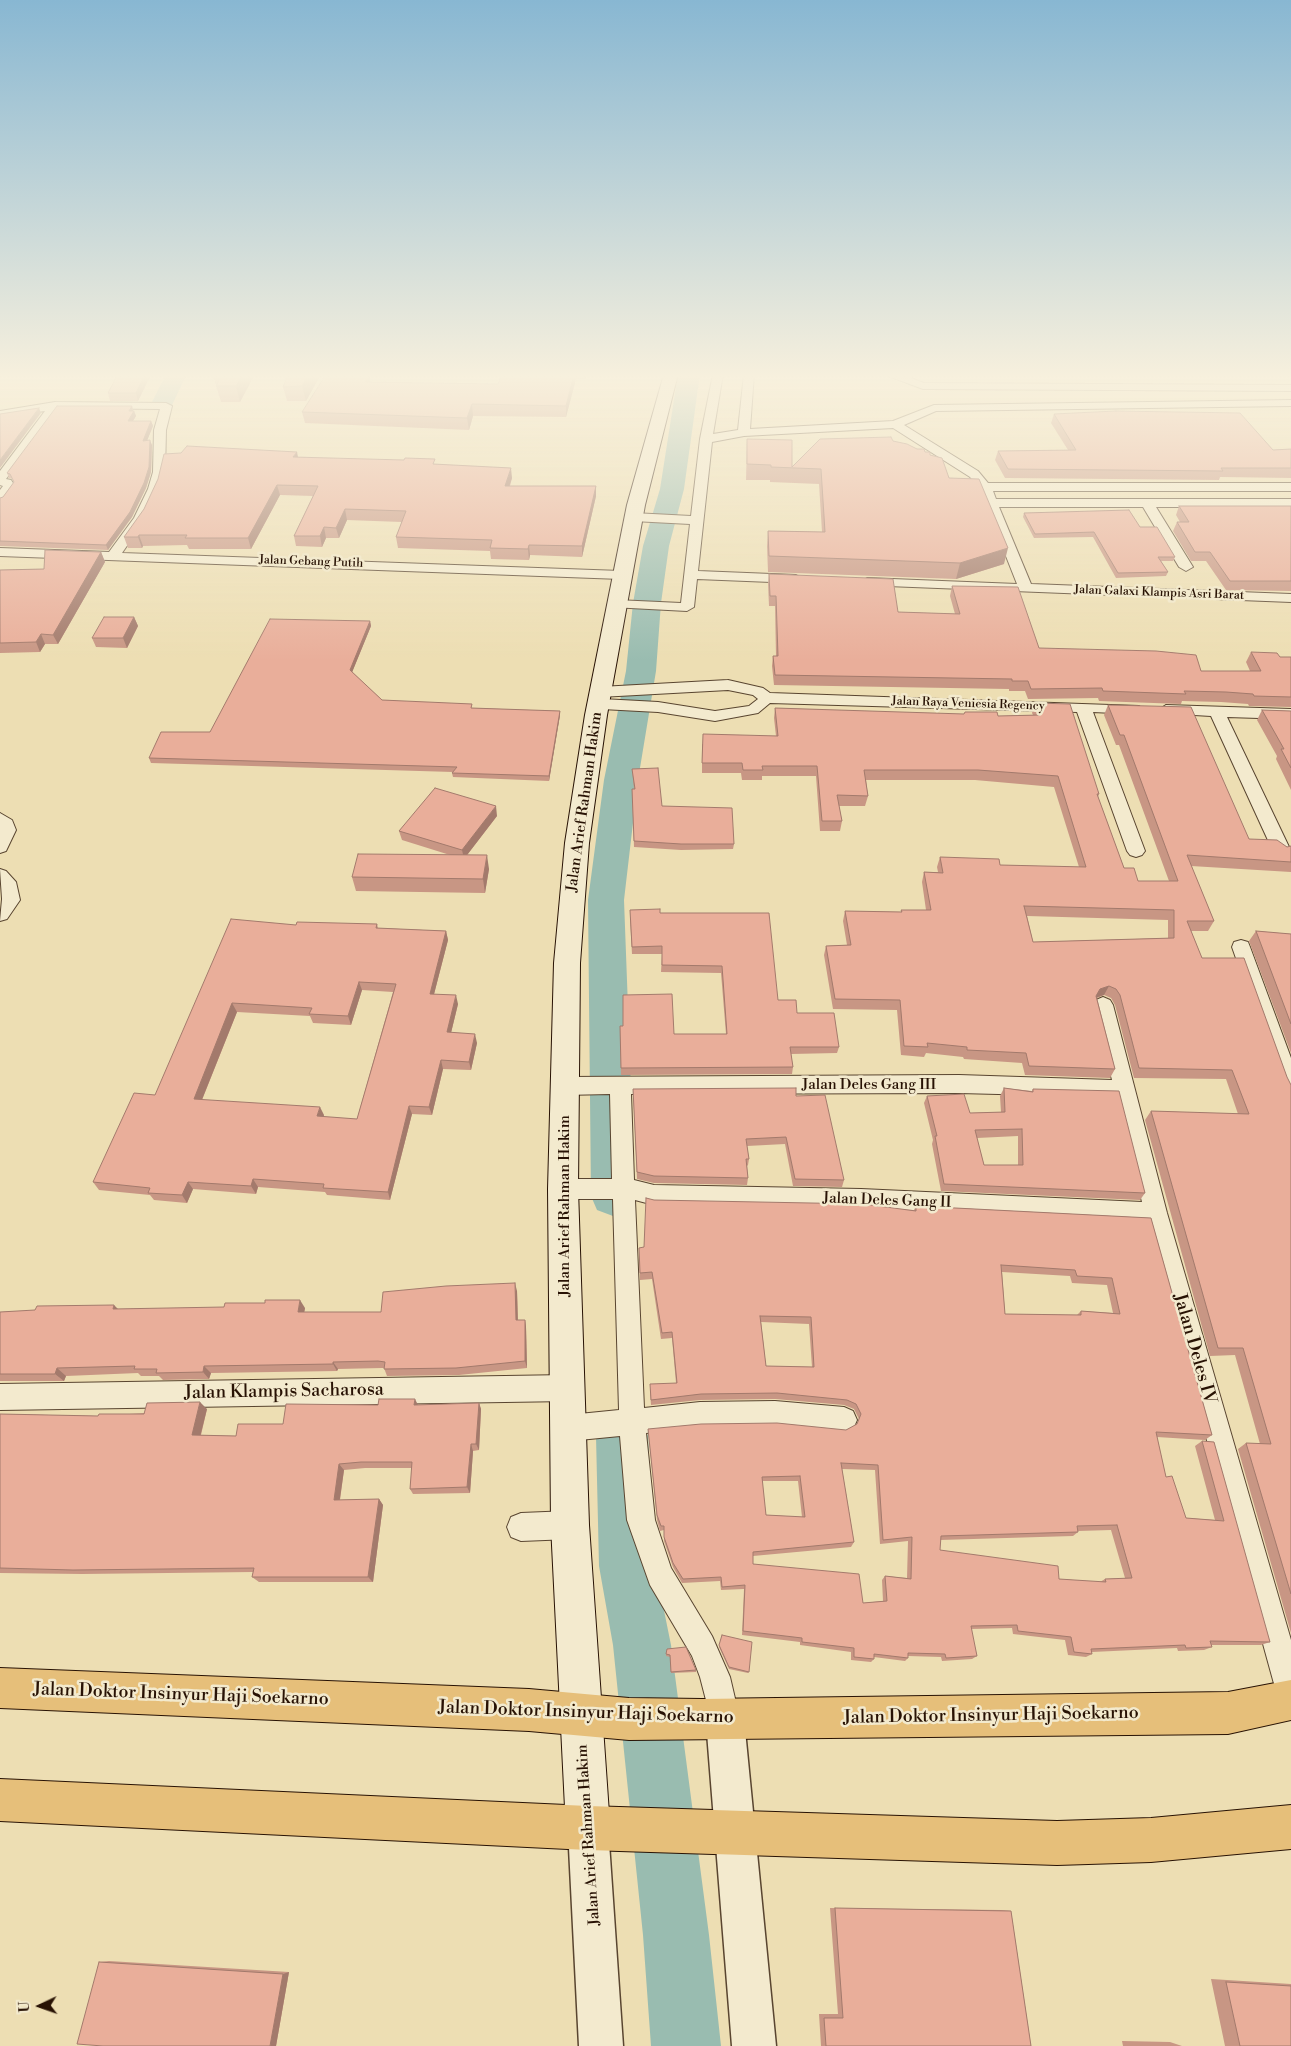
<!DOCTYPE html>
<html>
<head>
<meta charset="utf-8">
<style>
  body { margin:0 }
  #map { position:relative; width:1291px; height:2046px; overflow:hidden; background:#eddeb3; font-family:"Libre Bodoni",serif }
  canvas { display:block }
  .north { position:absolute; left:15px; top:1981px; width:50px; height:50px; -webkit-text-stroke:4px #f3eace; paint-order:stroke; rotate:267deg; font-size:14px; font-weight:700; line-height:20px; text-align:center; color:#281204 }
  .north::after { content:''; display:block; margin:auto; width:18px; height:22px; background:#281204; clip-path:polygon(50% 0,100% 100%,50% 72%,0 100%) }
</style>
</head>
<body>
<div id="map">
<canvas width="1291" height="2046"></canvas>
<div class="north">U</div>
</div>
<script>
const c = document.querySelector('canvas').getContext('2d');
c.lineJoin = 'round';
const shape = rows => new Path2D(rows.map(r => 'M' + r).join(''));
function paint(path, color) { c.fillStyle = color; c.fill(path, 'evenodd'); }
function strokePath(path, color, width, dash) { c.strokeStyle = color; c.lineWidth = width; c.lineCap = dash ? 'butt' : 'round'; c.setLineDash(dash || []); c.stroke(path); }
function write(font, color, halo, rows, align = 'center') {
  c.font = font + ' "Libre Bodoni",serif'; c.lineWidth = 5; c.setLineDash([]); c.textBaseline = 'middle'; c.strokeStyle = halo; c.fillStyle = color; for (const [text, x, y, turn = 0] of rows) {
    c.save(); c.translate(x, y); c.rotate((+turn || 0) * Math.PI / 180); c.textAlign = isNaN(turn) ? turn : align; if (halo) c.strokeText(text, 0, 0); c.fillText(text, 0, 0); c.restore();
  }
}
paint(shape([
  [166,374,187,374,171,407,163,409,155,407,152,402,166,374],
  [678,374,700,374,684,489,669,546,661,603,656,671,638,780,624,900,635,1196,629,1210,613,1216,597,1210,591,1196,588,900,604,780,626,671,633,603,643,546,660,489,678,374],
  [622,1410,640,1418,648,1436,655,1566,671,1645,709,1935,721,2046,651,2046,643,1935,613,1645,599,1566,596,1436,604,1418,622,1410]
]), '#99bcb0');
const minor = shape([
  [713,374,723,374,713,434,738,430,744,374,754,374,750,429,893,421,934,405,1291,400,1291,406,936,411,904,425,978,471,988,483,1291,483,1291,491,993,491,996,499,1291,499,1291,507,1156,507,1193,567,1186,571,1179,567,1143,507,999,507,1031,584,1291,594,1291,602,862,585,860,582,867,578,1017,584,979,488,970,477,893,428,744,436,712,442,698,571,796,575,803,579,796,583,697,579,694,607,687,611,611,607,609,604,616,600,681,603,690,524,633,521,627,517,633,513,691,516,700,439,713,374],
  [883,374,900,374,924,383,1291,385,1291,391,923,389,883,374],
  [55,402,166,403,172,406,166,430,165,472,160,489,146,518,122,553,621,571,628,575,621,579,0,556,0,548,109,552,134,518,148,489,153,472,154,430,160,409,64,408,58,409,6,479,11,480,15,486,4,501,0,502,0,490,3,486,0,485,0,471,45,411,0,417,0,411,55,402],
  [728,680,763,688,770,693,1139,706,1142,709,1139,712,1134,714,1093,712,1145,851,1142,855,1136,857,1130,855,1127,851,1077,712,770,703,758,713,715,721,658,712,602,709,594,704,602,699,658,702,715,711,749,706,758,699,753,695,728,690,600,697,592,692,600,687,728,680],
  [1166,705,1291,709,1291,719,1227,717,1290,849,1287,853,1281,855,1275,853,1272,849,1211,716,1161,713,1158,710,1166,705],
  [0,813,12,820,16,830,6,851,0,853,0,813],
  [0,869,6,871,16,882,20,900,7,919,0,921,2,899,0,869],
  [1241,940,1248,942,1250,947,1291,1058,1291,1095,1284,1092,1281,1086,1232,947,1234,942,1241,940],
  [1103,997,1110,1000,1113,1005,1167,1213,1291,1640,1291,1706,1281,1701,1276,1691,1147,1223,861,1209,654,1205,635,1200,644,1408,700,1402,775,1401,844,1407,853,1411,857,1420,853,1429,844,1433,775,1427,700,1428,646,1433,655,1520,671,1568,712,1636,730,1677,740,1720,736,1731,725,1735,714,1731,700,1677,692,1656,650,1585,627,1520,620,1436,569,1441,560,1437,556,1428,560,1419,569,1415,619,1410,613,1199,563,1199,555,1196,552,1189,555,1182,563,1179,612,1179,610,1094,564,1095,557,1092,554,1086,557,1080,564,1077,959,1075,1112,1080,1093,1005,1096,1000,1103,997],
  [959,1093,1116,1097,1142,1202,861,1189,654,1185,634,1180,631,1094,959,1093],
  [568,1375,577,1379,581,1388,577,1397,568,1401,0,1410,0,1384,568,1375],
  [570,1511,580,1515,584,1525,580,1535,570,1539,521,1541,511,1537,507,1527,511,1517,521,1513,570,1511]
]);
const tertiary = shape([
  [725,1701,738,1707,744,1720,776,2046,732,2046,706,1720,712,1707,725,1701],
  [588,1808,602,1814,608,1828,623,2046,579,2046,568,1828,574,1814,588,1808]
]);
const secondary = shape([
  [664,374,678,374,645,505,607,715,589,843,580,963,578,1189,589,1525,610,1828,603,1843,588,1850,573,1843,566,1828,551,1525,548,1189,554,963,565,843,585,715,627,505,664,374]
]);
const primary = shape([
  [0,1668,529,1689,629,1698,702,1699,1228,1692,1291,1680,1291,1720,1228,1734,629,1740,529,1731,0,1708,0,1668],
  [0,1779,588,1806,1057,1821,1151,1818,1291,1805,1291,1849,1151,1862,1057,1865,588,1850,0,1821,0,1779]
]);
strokePath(minor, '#594530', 2);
strokePath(tertiary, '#594530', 3);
strokePath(secondary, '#281204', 2);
strokePath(primary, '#281204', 2);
paint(minor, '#f3eace');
paint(tertiary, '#f3eace');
paint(secondary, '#f3eace');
paint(primary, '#e6bf7a');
paint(shape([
  [118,374,158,374,151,375,138,401,110,401,108,393],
  [255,374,240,402,221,402,214,379],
  [288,374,321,374,306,401,287,401,283,387],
  [502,374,586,374,585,379,576,379,566,417,473,416,469,430,305,423,302,412,369,376,370,382,498,384],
  [1025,374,1094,374,1093,375,1026,376],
  [132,406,133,411,134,411,136,416,133,421,151,421,153,426,147,440,152,445,151,472,146,488,132,517,108,550,0,546,0,498,3,497,14,482,13,479,9,478,7,473],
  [1054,414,1273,450,1291,449,1291,478,1220,477,1219,480,1005,478,995,460,998,451,1068,450,1051,423],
  [747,439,792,467,893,441,925,452,930,455,949,478,1004,564,956,579,768,572,767,546,768,531,822,532,819,484,770,482,770,480,746,480],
  [298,457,436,464,512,478,510,486,596,486,596,496,582,557,530,555,529,560,491,559,490,551,398,548,396,537,402,522,347,520,339,538,326,538,322,547,296,546,294,536,313,496,280,495,251,549,189,549,187,545,143,546,142,548,128,548,124,537],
  [1179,506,1291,506,1291,591,1226,590,1206,561,1191,561,1173,531,1177,522,1180,522,1176,515],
  [1024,513,1140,527,1175,557,1173,561,1161,561,1168,572,1166,576,1116,578,1093,537,1034,538,1023,517],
  [101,552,105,562,58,644,45,644,40,652,0,653,0,570,44,569],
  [769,574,898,612,955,614,950,596,952,586,1039,648,1201,671,1250,671,1246,662,1251,652,1280,657,1291,657,1291,707,1249,706,1248,704,1221,702,1182,701,1181,704,1099,701,1098,698,1028,699,1025,691,1009,691,1009,689,774,685,772,666,773,656,776,656,775,606,769,606,768,584],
  [134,617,138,626,127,648,96,647,92,638],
  [370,621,371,626,352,672,382,700,473,708,560,711,560,715,549,781,453,777,452,773,453,772,151,763,149,758,210,732],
  [1035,703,1099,794,1098,797,1124,868,1138,881,1169,881,1119,745,1116,745,1104,715,1108,705,1249,839,1287,847,1291,846,1291,872,1191,866,1214,921,1208,931,1191,931,1202,958,1291,1085,1291,1633,1238,1449,1246,1443,1260,1444,1235,1355,1210,1356,1145,1120,1151,1111,1238,1114,1226,1079,1134,1078,1115,1005,1111,998,1104,995,1097,998,1115,1069,1110,1078,1025,1075,1022,1063,964,1059,963,1057,926,1053,924,1057,901,1055,897,1010,833,1009,824,955,826,946,847,945,843,921,845,911,901,912,901,910,926,910,922,882,924,872,938,872,937,867,940,857,1000,865,1079,867,1054,787,975,780,866,780,868,796,865,806,839,806,842,821,840,831,820,831,816,776,762,776,762,780,742,780,741,773,702,773,702,744,776,736,774,718,775,708,998,716,1033,715,1032,713],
  [1027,916,1168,920,1168,938,1033,942],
  [1262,710,1291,711,1291,790,1276,759,1277,756,1257,720],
  [632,769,662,806,734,844,733,849,681,850,634,847,632,789,634,789],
  [497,816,467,855,489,869,485,893,356,891,352,877,450,855,402,840,399,831],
  [660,913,778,1000,797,1013,839,1047,837,1053,791,1054,793,1067,792,1074,621,1075,620,1026,674,1034,726,1034,721,973,661,972,662,954,632,954,630,918],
  [377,924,378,928,446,931,448,940,434,994,458,1004,451,1033,477,1043,471,1070,443,1069,432,1115,412,1114,390,1200,327,1195,325,1192,258,1187,256,1194,193,1189,187,1203,154,1200,150,1195,99,1190,93,1182,155,1095,296,925],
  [362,990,393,992,357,1119,323,1117,324,1115,202,1100,237,1012,310,1016,313,1023,351,1025],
  [1256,931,1291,934,1291,1053,1249,941],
  [1004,1088,1032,1091,1033,1089,1145,1193,1140,1200,941,1191,932,1144,933,1140,924,1103,927,1096,970,1113,1001,1112,1000,1096],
  [1018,1136,1018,1165,984,1165,977,1138],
  [633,1089,796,1096,844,1180,842,1187,793,1186,785,1144,747,1146,749,1159,748,1165,747,1166,748,1178,747,1185,654,1183,637,1179],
  [654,1200,914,1210,916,1206,1151,1218,1212,1435,1205,1440,1157,1437,1166,1477,1186,1518,1215,1520,1195,1446,1202,1441,1270,1642,1261,1645,1211,1645,1212,1647,1204,1650,1178,1651,1177,1648,1092,1652,1092,1654,1086,1657,1068,1655,1065,1640,1013,1634,1012,1628,971,1629,977,1656,972,1659,942,1661,941,1657,908,1656,908,1658,905,1661,874,1657,874,1659,871,1662,851,1660,851,1652,800,1645,800,1642,742,1635,744,1589,721,1590,720,1581,682,1583,673,1567,664,1541,664,1530,660,1531,657,1520,648,1429,846,1430,857,1425,859,1419,854,1409,844,1405,775,1399,700,1400,651,1405,650,1390,676,1383,672,1338,661,1339,652,1279,640,1280,639,1248,644,1247],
  [1002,1272,1070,1276,1072,1283,1107,1285,1113,1313,1081,1311,1077,1315,1005,1314],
  [761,1322,809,1324,812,1367,766,1366],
  [842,1469,875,1470,880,1544,908,1541,907,1578,885,1576,882,1580,883,1601,863,1603,753,1564,753,1556,851,1547,854,1542],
  [762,1481,798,1481,802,1517,766,1515],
  [1111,1530,1125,1578,1105,1579,1100,1582,1059,1579,940,1550,940,1540,1073,1536,1078,1532,1078,1531],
  [517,1291,518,1320,525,1320,526,1327,527,1368,459,1375,387,1376,384,1368,382,1368,338,1369,337,1371,211,1373,209,1379,163,1380,159,1376,141,1376,138,1373,66,1376,64,1381,0,1381,0,1312,118,1309,305,1308,304,1312,381,1312],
  [479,1403,481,1409,479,1450,473,1451,470,1493,413,1494,410,1489,412,1468,365,1468,344,1470,340,1500,379,1499,383,1505,373,1582,259,1582,252,1577,253,1572,82,1574,0,1573,0,1414,98,1416,207,1409,201,1435,236,1436,283,1424,418,1405],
  [722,1635,749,1672,748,1673,729,1669,719,1647],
  [667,1649,696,1670,696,1672,671,1673,670,1657,666,1656],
  [830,1908,1001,1910,1011,1911,1031,2046,821,2046,819,2014,838,2014],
  [109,1961,289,1972,276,2046,99,1962],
  [1211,1979,1291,1984,1291,2046,1225,2046],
  [1122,2041,1170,2042,1182,2046,1123,2046]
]), '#c89684');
paint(shape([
  [145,374,151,374,138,401,136,393],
  [243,374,255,374,240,402,236,386],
  [309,374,321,374,306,401,302,386],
  [574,374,576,374,576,379,566,417,566,406],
  [369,376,371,387,366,382],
  [472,404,473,416,469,430,467,418],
  [132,406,133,411,131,416,129,411],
  [39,408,41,413,0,468,0,460],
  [134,411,136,416,130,426,128,421],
  [151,421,153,426,145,446,143,441],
  [150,440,152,445,151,472,146,488,132,517,108,550,106,545],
  [297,452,299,462,293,457],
  [511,468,512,478,506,496,505,486],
  [277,485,280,495,251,549,248,538],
  [596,486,596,496,582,557,582,546],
  [345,509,347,520,339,538,336,528],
  [324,527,326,538,322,547,320,536],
  [139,535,143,546,142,548,138,537],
  [529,545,530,555,529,560,528,549],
  [1008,548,1004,564,956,579,960,563],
  [101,552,105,562,58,644,53,635],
  [134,617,138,626,127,648,123,638],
  [370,621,371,626,351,675,350,670],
  [41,634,45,644,40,652,36,642],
  [560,711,560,715,549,781,549,776],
  [496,806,497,816,464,859,462,850],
  [487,855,489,869,485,893,483,879],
  [446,931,448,940,432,1002,430,994],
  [359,982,362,990,351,1025,348,1016],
  [1109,986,1104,995,1095,998,1100,989],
  [456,995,458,1004,449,1041,447,1032],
  [232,1003,237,1012,199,1107,194,1099],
  [475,1034,477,1043,471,1070,469,1062],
  [441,1060,443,1069,432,1115,429,1107],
  [409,1106,412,1114,390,1200,388,1192],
  [320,1107,324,1115,321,1125,317,1116],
  [253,1179,258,1187,256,1194,251,1186],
  [188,1182,193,1189,187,1203,182,1195],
  [515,1283,517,1291,518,1328,516,1320],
  [300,1300,305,1308,303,1320,298,1312],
  [114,1305,121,1312,113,1309],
  [525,1320,526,1327,527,1368,525,1361],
  [333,1362,338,1369,337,1371,333,1364],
  [204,1366,211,1373,209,1379,203,1372],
  [57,1368,66,1376,64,1381,55,1374],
  [415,1399,418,1405,414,1405],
  [200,1402,207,1409,199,1441,192,1435],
  [479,1403,481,1409,479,1450,476,1444],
  [471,1444,473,1451,470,1493,467,1487],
  [339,1464,344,1470,339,1505,334,1500],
  [379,1499,383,1505,373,1582,368,1577],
  [289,1972,276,2046,270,2046,283,1974]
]), '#a37a6c');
const building = shape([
  [118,374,145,374,136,393,108,393,118,374],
  [217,374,243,374,236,386,216,386,220,379,214,379,217,374],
  [288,374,309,374,302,386,283,387,288,374],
  [502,374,574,374,566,406,472,404,467,418,302,412,325,376,369,376,366,382,498,384,502,374],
  [57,406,132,406,129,411,134,411,128,421,151,421,143,441,150,440,149,467,144,483,130,512,106,545,0,541,0,498,3,497,14,482,10,474,7,473,57,406],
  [39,408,0,460,0,414,39,408],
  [1116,411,1240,413,1273,450,1291,449,1291,468,1221,468,1223,471,1008,469,998,451,1076,450,1054,414,1116,411],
  [891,437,893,441,907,444,917,449,924,449,925,452,930,452,930,455,942,458,949,478,979,479,1008,548,960,563,769,556,768,531,825,532,821,469,771,467,771,465,747,464,747,439,792,440,792,467,820,439,891,437],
  [187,446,297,452,293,457,404,460,405,458,435,459,433,464,511,468,505,486,596,486,582,546,529,545,528,549,490,548,492,540,396,537,406,511,345,509,336,528,324,527,320,536,294,536,318,486,277,485,248,538,185,538,187,535,139,535,138,537,124,537,144,509,158,479,164,454,181,453,187,446],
  [1179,506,1291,506,1291,581,1230,581,1210,552,1195,552,1177,522,1189,522,1179,506],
  [1129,510,1140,527,1157,527,1175,557,1158,557,1168,572,1118,573,1094,532,1035,534,1024,513,1129,510],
  [45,550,101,552,53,635,41,634,36,642,0,643,0,570,44,569,45,550],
  [769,574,893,579,898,612,960,614,952,586,1018,587,1039,648,1156,651,1196,655,1201,671,1261,671,1251,652,1277,653,1280,657,1291,657,1291,697,1254,696,1253,694,1226,692,1184,691,1186,694,1103,691,1102,688,1031,689,1028,681,1012,681,1012,679,775,675,773,656,778,656,776,596,770,596,769,574],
  [104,617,134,617,123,638,92,638,104,617],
  [270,619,370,621,350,670,382,700,472,704,471,708,560,711,549,776,452,773,457,767,149,758,161,732,210,732,270,619],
  [1035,703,1070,704,1099,794,1097,794,1124,868,1134,868,1138,881,1178,881,1124,735,1120,735,1108,705,1191,707,1249,839,1277,840,1287,847,1291,846,1291,862,1187,855,1214,921,1187,921,1202,958,1244,958,1287,1077,1291,1085,1291,1594,1246,1443,1271,1444,1243,1348,1218,1348,1151,1111,1249,1114,1232,1070,1139,1068,1120,995,1116,989,1109,986,1100,989,1096,996,1115,1069,1029,1066,1026,1053,967,1050,967,1047,927,1043,928,1047,904,1046,900,1000,835,999,826,946,851,945,845,911,902,912,901,910,931,910,924,872,943,873,940,857,999,859,1000,865,1086,867,1058,776,978,770,864,770,868,796,837,795,842,821,822,821,817,766,762,766,763,770,743,770,742,763,702,763,703,734,778,736,775,708,964,714,965,712,997,712,998,716,1040,715,1035,703],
  [1024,906,1174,910,1174,938,1033,942,1024,906],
  [1262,710,1291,711,1291,768,1281,749,1284,749,1262,710],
  [658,768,662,806,732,808,734,844,681,844,634,841,632,789,635,789,632,769,658,768],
  [435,788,496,806,462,850,399,831,435,788],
  [358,854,487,855,483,879,352,877,358,854],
  [660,909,660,913,769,913,778,1000,796,1000,797,1013,834,1013,839,1047,790,1047,793,1067,621,1068,620,1026,623,1026,623,995,672,994,674,1034,727,1034,722,966,662,965,662,946,632,947,630,910,660,909],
  [231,919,296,925,297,922,377,924,376,928,446,931,430,994,456,995,447,1032,475,1034,469,1062,441,1060,429,1107,409,1106,388,1192,323,1188,324,1184,253,1179,251,1186,188,1182,182,1195,148,1193,150,1188,93,1182,134,1093,155,1095,231,919],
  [359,982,396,984,357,1119,317,1116,320,1107,194,1099,232,1003,312,1008,309,1014,348,1016,359,982],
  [1256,931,1291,934,1291,1024,1256,931],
  [796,1088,796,1096,825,1095,844,1180,795,1179,786,1137,746,1139,749,1159,746,1159,748,1178,654,1176,637,1172,633,1089,796,1088],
  [1004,1088,1033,1092,1033,1089,1119,1091,1145,1193,944,1184,935,1136,937,1136,927,1096,964,1094,970,1113,1005,1112,1004,1088],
  [1022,1129,1023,1165,984,1165,975,1130,1022,1129],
  [646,1198,654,1200,863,1204,916,1211,916,1206,1151,1218,1212,1435,1156,1432,1166,1477,1172,1476,1186,1518,1224,1521,1202,1441,1214,1442,1270,1642,1210,1641,1212,1647,1186,1648,1185,1645,1091,1649,1092,1654,1074,1652,1071,1637,1018,1631,1017,1625,971,1626,977,1656,946,1658,945,1654,908,1653,908,1658,874,1654,874,1659,854,1657,854,1648,802,1642,802,1638,743,1631,745,1585,722,1587,721,1577,683,1579,673,1563,664,1537,664,1526,661,1526,657,1515,648,1429,701,1424,777,1423,846,1430,857,1424,861,1414,856,1404,847,1400,777,1393,701,1394,651,1400,650,1384,677,1383,672,1332,662,1333,652,1272,640,1273,639,1248,644,1247,646,1198],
  [1001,1265,1075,1270,1077,1276,1112,1278,1120,1314,1081,1311,1081,1315,1005,1314,1001,1265],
  [760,1316,811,1317,814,1367,766,1366,760,1316],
  [841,1463,878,1465,883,1540,912,1537,911,1579,885,1576,887,1601,863,1603,859,1574,753,1564,753,1552,854,1542,841,1463],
  [800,1476,805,1517,766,1515,762,1477,800,1476],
  [1117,1525,1132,1578,1105,1579,1106,1582,1059,1579,1058,1566,940,1550,941,1536,1078,1532,1077,1526,1117,1525],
  [515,1283,516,1320,525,1320,525,1361,456,1368,384,1369,385,1362,378,1361,333,1362,333,1364,204,1366,203,1372,156,1373,157,1369,134,1369,135,1366,57,1368,55,1374,0,1374,0,1312,35,1310,37,1306,114,1305,113,1309,224,1307,225,1303,265,1303,265,1300,300,1300,298,1312,381,1312,383,1292,446,1286,515,1283],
  [379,1399,415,1399,414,1405,479,1403,476,1444,471,1444,467,1487,410,1489,412,1462,361,1462,339,1464,334,1500,379,1499,368,1577,252,1577,254,1568,73,1570,0,1568,0,1414,98,1416,99,1414,144,1414,147,1403,200,1402,192,1435,236,1436,238,1424,283,1424,286,1404,378,1405,379,1399],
  [722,1635,752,1642,749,1672,729,1667,719,1645,722,1635],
  [686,1647,696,1670,671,1672,670,1655,666,1654,667,1649,686,1647],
  [835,1908,1011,1911,1031,2046,826,2046,824,2018,843,2018,835,1908],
  [99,1962,283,1974,270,2046,103,2046,77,2044,99,1962],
  [1226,1982,1291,1986,1291,2046,1240,2046,1226,1982]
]);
paint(building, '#e9ae9a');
strokePath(building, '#a37a6c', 1);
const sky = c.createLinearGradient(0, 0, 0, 661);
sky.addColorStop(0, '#88b7d2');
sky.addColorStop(0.57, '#f7f0dd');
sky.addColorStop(1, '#f7f0dd00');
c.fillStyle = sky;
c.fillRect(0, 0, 1291, 661);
write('12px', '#281204', '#f3eace', [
  ["Jalan Gebang Putih",311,562,2],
  ["Jalan Galaxi Klampis Asri Barat",1159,593,2],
  ["Jalan Raya Veniesia Regency",968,704,2]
]);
write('15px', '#281204', '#f3eace', [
  ["Jalan Arief Rahman Hakim",585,802,-82],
  ["Jalan Deles Gang III",869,1085],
  ["Jalan Deles Gang II",887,1201,2],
  ["Jalan Arief Rahman Hakim",565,1206,-90],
  ["Jalan Arief Rahman Hakim",589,1835,-94]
]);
write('18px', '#281204', '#f3eace', [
  ["Jalan Deles IV",1194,1349,74],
  ["Jalan Klampis Sacharosa",284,1392,-1],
  ["Jalan Doktor Insinyur Haji Soekarno",181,1695,2],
  ["Jalan Doktor Insinyur Haji Soekarno",586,1713,2],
  ["Jalan Doktor Insinyur Haji Soekarno",991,1716,-1]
]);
</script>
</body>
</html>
